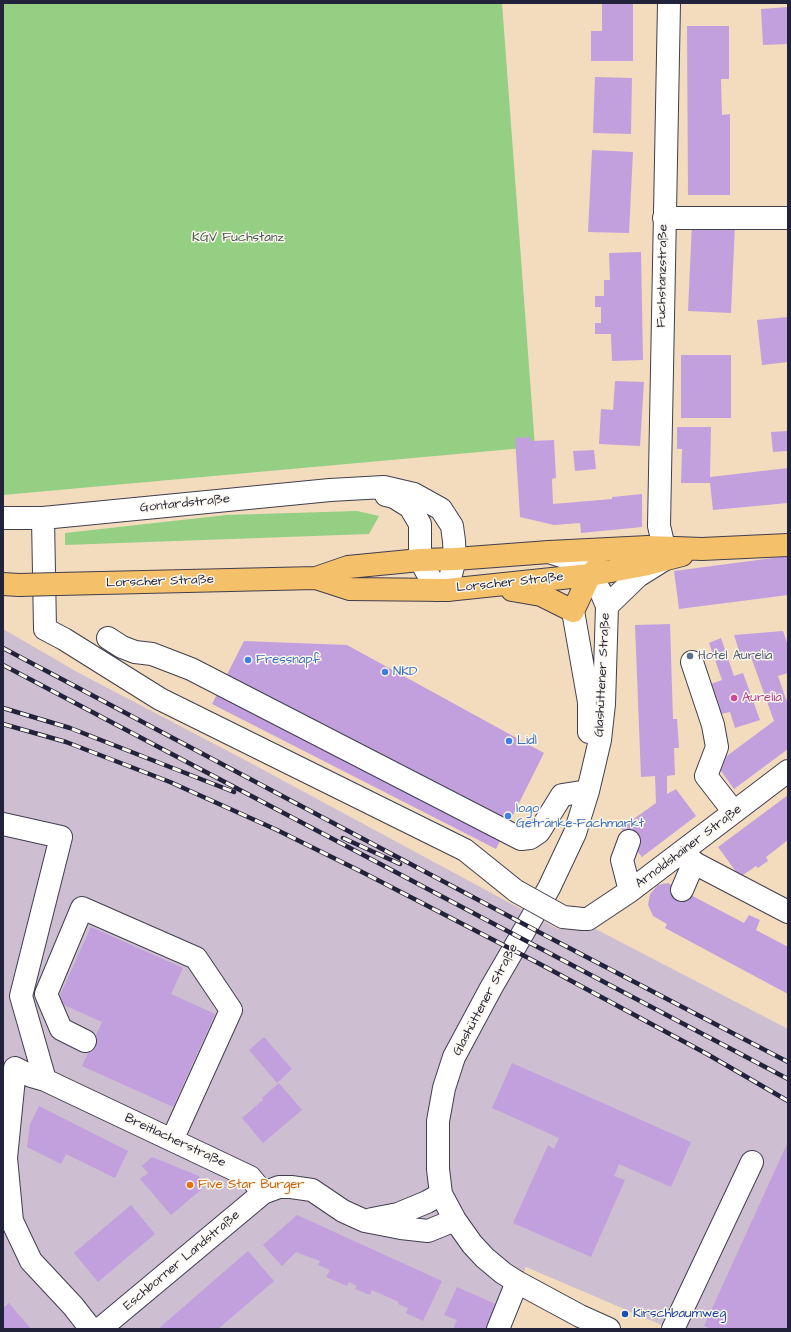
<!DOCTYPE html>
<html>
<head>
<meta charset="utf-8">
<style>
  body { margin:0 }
  #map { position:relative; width:791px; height:1332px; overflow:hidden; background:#f3dcbd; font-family:"Architects Daughter",sans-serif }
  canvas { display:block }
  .frame { position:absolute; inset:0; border:4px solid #22223b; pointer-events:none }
</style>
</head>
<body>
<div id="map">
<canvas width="791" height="1332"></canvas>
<div class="frame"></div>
</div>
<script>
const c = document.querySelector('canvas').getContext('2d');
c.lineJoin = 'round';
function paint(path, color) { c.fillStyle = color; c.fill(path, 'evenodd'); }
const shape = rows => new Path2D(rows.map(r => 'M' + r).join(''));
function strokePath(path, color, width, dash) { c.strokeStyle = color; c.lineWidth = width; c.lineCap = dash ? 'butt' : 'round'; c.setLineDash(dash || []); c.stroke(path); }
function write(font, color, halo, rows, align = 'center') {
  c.font = font + ' "Architects Daughter",sans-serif'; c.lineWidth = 3; c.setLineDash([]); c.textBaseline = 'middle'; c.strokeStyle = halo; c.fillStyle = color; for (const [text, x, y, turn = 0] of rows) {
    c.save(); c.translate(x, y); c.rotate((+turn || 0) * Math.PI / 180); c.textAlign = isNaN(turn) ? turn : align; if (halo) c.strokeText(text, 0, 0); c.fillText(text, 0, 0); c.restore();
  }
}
paint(shape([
  [3,629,79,673,245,760,558,929,588,925,788,1029,788,1329,671,1329,526,1267,500,1329,3,1329]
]), '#cdbed2');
paint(shape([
  [3,3,502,3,535,447,3,495],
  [357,511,379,516,369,534,65,545,65,533,226,515]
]), '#94cf84');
paint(shape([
  [602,3,633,3,633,61,591,61,591,31,602,31],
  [788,7,788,44,763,45,761,9],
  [687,26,729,26,729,79,721,79,722,115,730,114,730,195,688,195],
  [595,77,632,78,631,134,593,133],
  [592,150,633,152,629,233,588,232],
  [692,223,735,224,731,313,688,311],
  [641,252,643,360,612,361,611,334,595,334,595,323,601,323,601,307,595,307,595,296,604,296,604,280,610,280,609,253],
  [788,317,788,362,762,365,757,320],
  [681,355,731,355,731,418,681,418],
  [615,381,644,382,640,446,599,444,601,409,613,410],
  [677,427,711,427,710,477,788,468,788,503,713,510,710,483,681,483,682,449,677,449],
  [788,431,788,451,773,452,771,432],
  [530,437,531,441,554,440,556,478,552,479,553,504,612,499,612,497,642,494,642,527,581,533,580,523,554,525,520,517,515,438],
  [594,450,596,469,575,471,573,451],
  [788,556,788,595,679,609,674,571],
  [670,624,673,719,677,719,679,748,674,748,675,775,667,776,667,794,676,789,696,816,642,857,629,841,621,828,656,803,655,776,641,777,635,625],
  [783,631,788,646,788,673,778,676,788,705,788,749,734,789,716,764,774,721,751,657,742,660,734,635],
  [721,638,734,676,743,673,760,720,735,728,730,712,721,714,711,684,722,680,709,643],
  [244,641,347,645,544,753,496,849,212,704],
  [788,795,788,840,766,857,768,861,758,868,756,866,740,877,718,847],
  [668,883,744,923,749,915,760,920,756,930,788,947,788,994,665,928,667,924,653,916,648,905,650,894,658,885],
  [91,927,183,968,171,994,215,1014,173,1107,82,1066,102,1022,57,1002],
  [264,1037,292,1069,277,1083,249,1050],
  [512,1063,691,1142,671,1187,619,1164,614,1176,625,1180,591,1257,513,1223,548,1145,554,1149,559,1138,492,1108],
  [279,1083,302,1110,263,1143,242,1118,263,1100,262,1098],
  [39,1106,128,1151,115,1178,66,1154,61,1164,27,1147,30,1124],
  [787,1144,788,1144,788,1329,711,1329,704,1326],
  [152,1157,199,1176,202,1189,171,1215,140,1179,148,1173,142,1166],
  [131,1205,155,1234,98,1282,74,1253],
  [297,1215,442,1281,423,1321,406,1313,408,1308,398,1304,399,1302,372,1290,370,1295,355,1289,357,1286,349,1282,347,1286,326,1277,330,1270,318,1265,320,1261,296,1252,282,1266,263,1245],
  [248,1251,274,1281,218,1329,158,1329],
  [457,1287,500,1306,490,1329,453,1329,457,1320,444,1315],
  [9,1303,31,1329,3,1329,3,1308]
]), '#c2a0dd');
const minor = shape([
  [664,218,788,218],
  [386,495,394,497,410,507,420,524,420,560,437,590],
  [3,518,43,518,330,490,384,487,414,494,441,509,452,526,454,541,455,559,447,590],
  [43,518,45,629,64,639,160,699,465,850,516,891],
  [664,547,659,526,669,3],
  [549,552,574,560,590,575,602,594,607,606,604,704,600,740,588,791,575,833,549,888,491,988,454,1057,444,1088,438,1121,438,1169,441,1194,455,1220,472,1244,485,1258,503,1273,517,1282,580,1316,609,1329],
  [607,606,638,576,662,561],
  [573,611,589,702,589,732],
  [108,638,122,647,135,652,152,654,191,669,521,839,530,838,539,832,562,795,588,791],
  [692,662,713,725,717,747,706,776,734,812],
  [3,824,61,837,21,996,45,1080],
  [629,841,622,860,630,891],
  [679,855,788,912],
  [682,890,694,862],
  [583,919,588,919,630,891,788,771],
  [85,1041,61,1029,46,994,82,908,196,958,231,1010,172,1140],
  [372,1219,398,1214,427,1202,441,1194],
  [91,1329,73,1306,31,1261,12,1221,6,1158,15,1068,31,1076,45,1080,250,1177,263,1193],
  [100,1329,263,1193,279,1187,291,1187,312,1190,343,1211,365,1221,401,1228,428,1231,455,1220],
  [498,1329,517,1282],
  [673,1329,752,1162]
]);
const major = shape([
  [316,578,350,589,447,590,590,575,643,565,682,555],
  [3,584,19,585],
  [58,584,316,578,348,567,420,560,455,559,549,552,648,547,702,549,788,545],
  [512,590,541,595,573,611,590,575,599,566]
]);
strokePath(minor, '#413e4e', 24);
strokePath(major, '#413e4e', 24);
strokePath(minor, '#fff', 22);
strokePath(major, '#f4c16a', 22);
const rail = shape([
  [3,648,552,939,788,1062],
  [3,665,788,1079],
  [3,708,70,728,234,792],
  [3,724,66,742,170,782,277,830,364,873,538,963,707,1054,788,1101],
  [343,838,400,864]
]);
strokePath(rail, '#22223b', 4.5);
strokePath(rail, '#fbf7ec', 3, [9]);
const minorBridge = shape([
  [516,891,563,917,583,919]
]);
const majorBridge = shape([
  [19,585,58,584]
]);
strokePath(minorBridge, '#413e4e', 24, []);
strokePath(majorBridge, '#413e4e', 24, []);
strokePath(minorBridge, '#fff', 22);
strokePath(majorBridge, '#f4c16a', 22);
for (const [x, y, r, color] of [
  [690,656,4,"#5c6f8a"],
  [248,660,4,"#3f7fe0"],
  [385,672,4,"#3f7fe0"],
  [734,698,4,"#d1479c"],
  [509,741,4,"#3f7fe0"],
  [508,816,4,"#3f7fe0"],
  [190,1185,4,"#e8710a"],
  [625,1314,4,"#1a4fb4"]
]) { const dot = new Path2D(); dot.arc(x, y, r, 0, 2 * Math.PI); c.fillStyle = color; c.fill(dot); strokePath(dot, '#fbf7ec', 1.5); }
write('13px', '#445651', '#fbf7ec', [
  ["KGV Fuchstanz",238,238]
]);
write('13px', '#22223b', '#fbf7ec', [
  ["Fuchstanzstraße",663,276,-89],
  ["Gontardstraße",185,504,-6],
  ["Lorscher Straße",160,582,-2],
  ["Lorscher Straße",510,583,-6],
  ["Glashüttener Straße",603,675,-87],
  ["Arnoldshainer Straße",689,847,-37],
  ["Glashüttener Straße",486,1000,-62],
  ["Breitlacherstraße",175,1141,25],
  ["Eschborner Landstraße",182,1261,-40]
]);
write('13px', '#4e5e75', '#fbf7ec', [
  ["Hotel Aurelia",698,656]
], 'left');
write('13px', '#366cbe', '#fbf7ec', [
  ["Fressnapf",256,660],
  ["NKD",393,672],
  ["Lidl",517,741],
  ["logo",516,809],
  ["Getränke-Fachmarkt",516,824]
], 'left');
write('13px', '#b23c85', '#fbf7ec', [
  ["Aurelia",742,698]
], 'left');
write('13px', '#c56008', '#fbf7ec', [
  ["Five Star Burger",198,1185]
], 'left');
write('13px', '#164399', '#fbf7ec', [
  ["Kirschbaumweg",633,1314]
], 'left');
</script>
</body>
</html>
